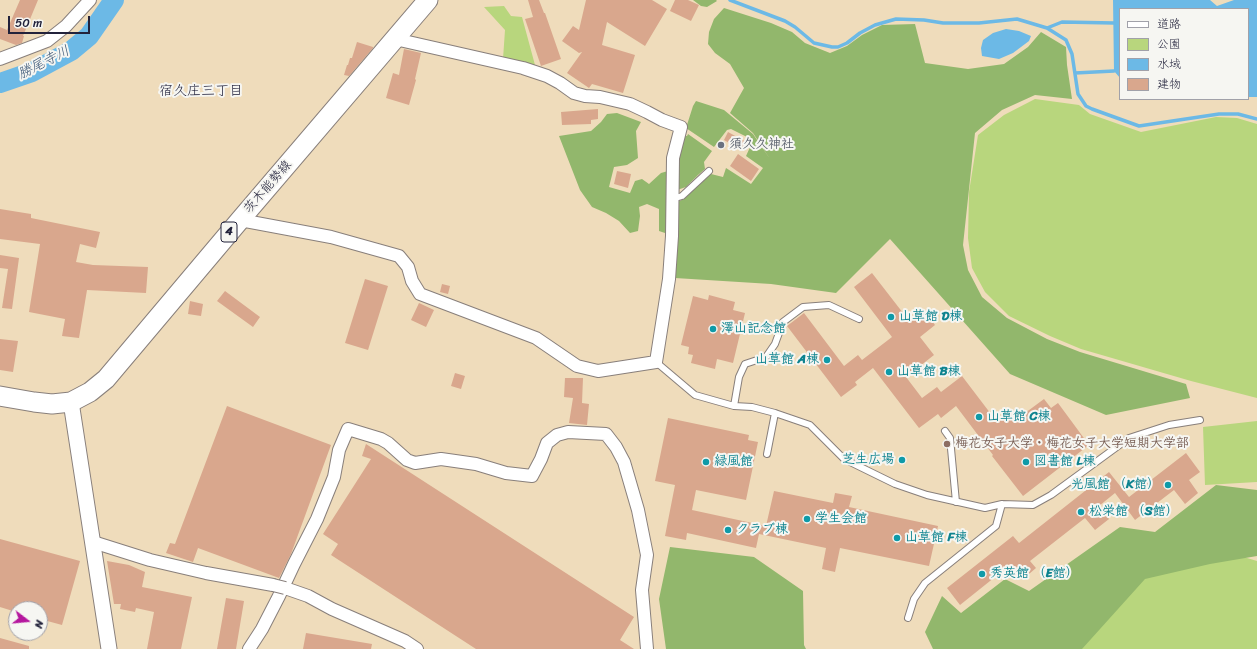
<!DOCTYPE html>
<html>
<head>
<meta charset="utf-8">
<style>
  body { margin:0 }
  #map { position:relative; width:1257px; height:649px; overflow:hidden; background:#efdcbb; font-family:Sriracha,"Klee One",sans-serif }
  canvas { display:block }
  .legend { position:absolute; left:1119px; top:8px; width:130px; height:92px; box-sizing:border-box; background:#f6f6f2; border:1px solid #a1a1a9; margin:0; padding:5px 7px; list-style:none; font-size:12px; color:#22223b }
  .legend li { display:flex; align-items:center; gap:8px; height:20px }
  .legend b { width:20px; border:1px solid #a1a1a9 }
  .north { position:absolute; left:8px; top:601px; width:40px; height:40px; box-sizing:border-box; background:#f6f6f2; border:1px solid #a1a1a9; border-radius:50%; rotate:106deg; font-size:11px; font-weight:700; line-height:16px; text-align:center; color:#22223b }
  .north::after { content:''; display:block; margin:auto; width:14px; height:18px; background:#b5179e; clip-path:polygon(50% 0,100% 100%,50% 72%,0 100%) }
  .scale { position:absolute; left:8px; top:16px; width:82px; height:18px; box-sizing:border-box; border:2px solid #22223b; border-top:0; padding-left:5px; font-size:12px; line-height:14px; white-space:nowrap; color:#22223b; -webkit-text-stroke:3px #f6f6f2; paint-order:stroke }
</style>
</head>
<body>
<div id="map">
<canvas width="1257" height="649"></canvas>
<ul class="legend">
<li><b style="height:5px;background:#fff"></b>道路</li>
<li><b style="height:11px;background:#b8d67d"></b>公園</li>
<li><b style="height:11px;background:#6cb9e6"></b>水域</li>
<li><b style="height:11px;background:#d9a78d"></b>建物</li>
</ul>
<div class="north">N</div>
<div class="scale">50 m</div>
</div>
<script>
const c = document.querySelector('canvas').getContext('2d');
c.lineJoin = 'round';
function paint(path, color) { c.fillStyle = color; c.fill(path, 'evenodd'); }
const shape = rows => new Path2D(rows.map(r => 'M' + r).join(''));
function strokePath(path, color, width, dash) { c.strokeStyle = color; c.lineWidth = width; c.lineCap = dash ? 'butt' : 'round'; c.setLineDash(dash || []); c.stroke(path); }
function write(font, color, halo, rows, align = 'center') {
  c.font = font + ' Sriracha,"Klee One",sans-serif'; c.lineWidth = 4; c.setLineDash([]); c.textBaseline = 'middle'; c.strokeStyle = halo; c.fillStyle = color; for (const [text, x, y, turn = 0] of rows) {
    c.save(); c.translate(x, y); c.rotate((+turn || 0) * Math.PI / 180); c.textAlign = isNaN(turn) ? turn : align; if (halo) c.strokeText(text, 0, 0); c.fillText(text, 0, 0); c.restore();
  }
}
paint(shape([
  [504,6,511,16,522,17,535,65,503,59,505,30,484,7],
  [1035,99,1079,105,1090,114,1141,132,1216,117,1237,118,1257,124,1257,398,1191,381,1081,349,1050,336,1009,316,985,292,972,268,968,238,969,192,978,135,1004,115],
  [1257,421,1257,482,1205,485,1203,427],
  [1198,557,1247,558,1257,561,1257,649,1054,649,1141,567]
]), '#b8d67d');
paint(shape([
  [693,0,716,0,717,1,707,7,701,6],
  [724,8,771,23,792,32,805,43,830,53,847,46,862,35,882,25,915,24,925,63,968,69,1004,64,1028,47,1041,32,1066,47,1067,65,1072,99,1035,95,1002,110,975,133,963,245,968,270,982,297,1007,318,1047,339,1080,352,1186,384,1190,398,1106,415,1010,374,890,239,836,293,771,284,675,278,677,202,684,199,689,192,711,174,723,177,726,168,751,184,763,168,746,156,751,145,751,139,731,129,727,130,714,147,686,128,693,106,696,101,724,110,753,134,770,159,753,133,730,113,744,88,730,64,715,53,708,44,709,32,714,19],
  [617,113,641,122,636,131,638,158,627,165,614,167,609,187,630,193,635,181,642,179,649,184,661,173,668,171,668,234,659,231,659,209,647,204,639,207,640,216,638,231,630,233,619,221,606,213,592,207,580,190,559,136,591,131,601,122,607,114],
  [688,134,712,151,704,162,705,169,698,175,686,187,677,190,678,158,684,136,687,136],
  [1216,485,1257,490,1257,556,1210,564,1145,579,1082,649,933,649,925,632,942,596,961,613,1005,579,1029,591,1120,527,1155,532],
  [670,547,754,557,803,591,804,645,806,649,666,649,659,599]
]), '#92b76c');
paint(shape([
  [1113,0,1210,0,1217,6,1234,0,1257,0,1257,97,1248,97,1248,9,1120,9,1120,78,1114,71],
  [1006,29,1019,31,1031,36,1029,41,1013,53,999,59,982,56,981,48,983,40,993,33]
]), '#6cb9e6');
strokePath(shape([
  [730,0,785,21,795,27,814,43,832,47,838,47,847,43,860,33,875,25,896,19,924,20,943,23,979,23,1017,19,1047,28,1066,40,1072,54,1078,94,1086,106,1092,109,1139,126,1219,114,1238,114,1257,119],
  [1047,28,1062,22,1114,23],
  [1075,73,1114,71]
]), '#6cb9e6', 3.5);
strokePath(shape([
  [0,83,32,72,71,51,89,36,114,0]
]), '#6cb9e6', 20);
paint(shape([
  [20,0,38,0,23,36,24,36,22,43,16,45,0,39,0,27,7,30],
  [528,0,539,0,544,13,545,13,561,59,541,66,525,19,533,17],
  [586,0,652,0,667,9,645,46,607,22,602,45,635,55,623,93,592,84,589,88,567,73,582,52,579,53,562,41,573,26,579,30],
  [675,0,688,0,699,5,691,21,670,11],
  [357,42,373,47,373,48,349,76,344,75,347,65,348,65,350,58,352,58],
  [404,49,421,53,415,79,416,80,409,105,386,98,393,73,399,75],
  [598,109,598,119,591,120,591,124,562,125,561,112],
  [728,132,748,143,743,151,724,140],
  [738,154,759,169,751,181,730,166],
  [617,171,631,174,628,188,614,184],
  [0,209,31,214,31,218,100,232,96,248,80,244,76,262,93,265,148,267,146,293,87,290,79,338,62,336,65,319,29,312,40,244,0,239],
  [0,255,19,258,12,309,2,308,8,269,0,268],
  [872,273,910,322,925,311,935,325,920,337,934,355,906,377,922,398,937,387,941,392,962,376,997,422,1011,412,1017,419,1044,399,1051,408,1058,403,1089,445,1023,496,992,456,993,455,956,406,941,418,938,414,919,428,873,368,855,382,857,385,841,397,787,326,804,313,844,366,858,355,862,360,892,337,854,287],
  [365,279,388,286,368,350,345,343],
  [442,284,450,286,448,294,440,292],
  [225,291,260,317,253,327,217,301],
  [709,295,735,302,733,310,745,313,733,363,717,359,715,369,691,363,693,355,688,354,689,347,681,345,693,296,708,300],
  [190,301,203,304,201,316,188,314],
  [419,303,434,310,426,327,411,320],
  [0,339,18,341,13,372,0,370],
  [455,373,465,376,461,389,451,386],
  [565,378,583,378,582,403,589,404,587,425,569,423,573,398,564,397],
  [227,406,331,445,291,554,279,578,198,548,193,562,166,553,170,543,175,544],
  [668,418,749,435,748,440,758,442,746,500,696,490,692,510,766,526,774,491,833,503,835,493,852,496,849,507,938,526,929,566,840,548,835,572,822,569,826,548,759,534,756,548,687,533,686,540,665,536,675,485,655,481],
  [366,444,634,617,620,640,634,649,476,649,331,555,338,544,323,534,371,459,362,456],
  [1186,453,1200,472,1189,480,1198,493,1185,504,1174,490,1135,520,1115,493,1099,506,1109,519,1095,530,1085,518,1030,561,1036,568,1022,580,1010,565,960,605,947,588,1013,536,1019,543,1109,472,1129,497],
  [0,539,80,561,62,625,40,619,40,609,16,609,16,612,0,607],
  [107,561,129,565,145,572,142,587,192,597,181,649,147,649,154,612,136,608,135,612,120,609,121,604,114,604],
  [226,598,244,601,236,649,217,649],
  [306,633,372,644,371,649,303,649],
  [0,638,29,646,29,649,0,649]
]), '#d9a78d');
const service = shape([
  [672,199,682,196,709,171],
  [656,362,695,395,734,406,752,407,775,413,810,425,844,459,895,484,927,495,985,508,1002,504,1033,505,1051,495,1129,438,1169,425,1200,420],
  [734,406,739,377,745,364,766,357,775,344,783,322,803,307,829,305,859,319],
  [945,431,950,438,956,502],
  [767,454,775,413],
  [908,618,914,599,925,583,996,526,1002,504]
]);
const minor = shape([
  [0,59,47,41,66,26,90,0],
  [240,220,331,237,399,256,408,267,412,281,420,294,536,338,577,366,598,371,656,362,669,279,672,236,673,158,681,127,662,120,647,112,630,104,600,97,585,96,574,93,560,83,547,76,523,68,395,39],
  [93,542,150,560,206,573,273,585],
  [285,588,308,596,332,609,405,641,417,649],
  [249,649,262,629,279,596,294,564,317,519,334,477,339,450,348,429,381,439,388,443,407,460,415,463,441,459,476,464,506,473,532,476,541,459,547,443,557,435,568,432,606,434,616,447,624,462,638,510,647,555,642,590,647,649]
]);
const tertiary = shape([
  [71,402,109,649]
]);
const primary = shape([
  [0,396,34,402,52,404,71,402,90,392,106,379,240,220,428,0]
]);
strokePath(service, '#887f7b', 8);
strokePath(minor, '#887f7b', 14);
strokePath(tertiary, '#887f7b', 17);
strokePath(primary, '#887f7b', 21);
strokePath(service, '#fff', 6);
strokePath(minor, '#fff', 12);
strokePath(tertiary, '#fff', 15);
strokePath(primary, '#fff', 19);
const minorBridge = shape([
  [273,585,285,588]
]);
strokePath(minorBridge, '#887f7b', 14, []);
strokePath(minorBridge, '#fff', 12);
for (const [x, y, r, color] of [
  [721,145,4,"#6b7280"],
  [891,317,4,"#0f9aa8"],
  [713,329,4,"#0f9aa8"],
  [827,360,4,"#0f9aa8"],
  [889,372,4,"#0f9aa8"],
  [979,417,4,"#0f9aa8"],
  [947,444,4,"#8d6e63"],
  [902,460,4,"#0f9aa8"],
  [706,462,4,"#0f9aa8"],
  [1026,462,4,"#0f9aa8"],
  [1168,485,4,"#0f9aa8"],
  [1081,512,4,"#0f9aa8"],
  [807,519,4,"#0f9aa8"],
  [728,530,4,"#0f9aa8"],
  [897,538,4,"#0f9aa8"],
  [982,574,4,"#0f9aa8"]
]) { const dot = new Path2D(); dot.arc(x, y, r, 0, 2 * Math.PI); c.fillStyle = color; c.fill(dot); strokePath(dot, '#f6f6f2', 1.5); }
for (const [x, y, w] of [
  [229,232,16]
]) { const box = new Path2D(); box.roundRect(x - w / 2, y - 10, w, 20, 3); c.fillStyle = '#f6f6f2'; c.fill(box); strokePath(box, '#22223b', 1); }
write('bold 12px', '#22223b', null, [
  ["4",229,232]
]);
write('bold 13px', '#5b616d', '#f6f6f2', [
  ["須久久神社",729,145]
], 'left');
write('13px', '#22223b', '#f6f6f2', [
  ["茨木能勢線",268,187,-49]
]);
write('bold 13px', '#0d838f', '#f6f6f2', [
  ["山草館 D棟",899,317],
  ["澤山記念館",721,329],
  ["山草館 A棟",819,360,"right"],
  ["山草館 B棟",897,372],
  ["山草館 C棟",987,417],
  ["芝生広場",894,460,"right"],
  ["緑風館",714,462],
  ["図書館 L棟",1034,462],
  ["光風館 （K館）",1160,485,"right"],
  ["松栄館 （S館）",1089,512],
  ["学生会館",815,519],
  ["クラブ棟",736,530],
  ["山草館 F棟",905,538],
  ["秀英館 （E館）",990,574]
], 'left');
write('bold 13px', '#785e54', '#f6f6f2', [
  ["梅花女子大学・梅花女子大学短期大学部",955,444]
], 'left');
write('italic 14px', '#3c5777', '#f6f6f2', [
  ["勝尾寺川",44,63,-27]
]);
write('14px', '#22223b', '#f6f6f2', [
  ["宿久庄三丁目",201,91]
]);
</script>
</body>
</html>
